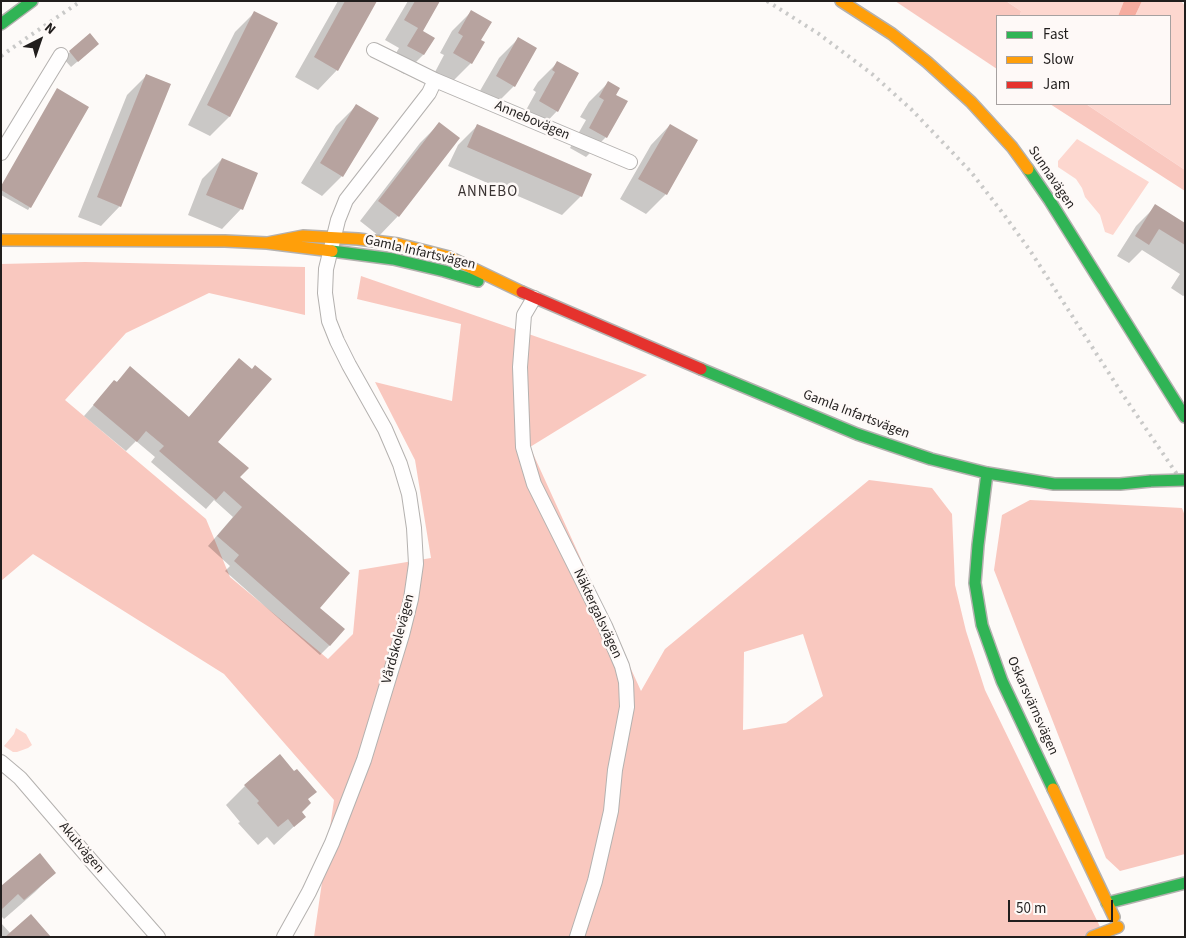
<!DOCTYPE html>
<html>
<head>
<meta charset="utf-8">
<style>
  body { margin:0 }
  #map { position:relative; width:1186px; height:938px; overflow:hidden; background:#fdfaf8; font-family:"Source Sans 3",sans-serif }
  canvas { display:block }
  .frame { position:absolute; inset:0; border:2px solid #211e1d; pointer-events:none }
  .legend { position:absolute; left:996px; top:15px; width:175px; height:90px; box-sizing:border-box; background:#fef9f7; border:1px solid #a6a1a0; margin:0; padding:6px 9px; list-style:none; font-size:15px; color:#211e1d }
  .legend li { display:flex; align-items:center; gap:10px; height:25px }
  .legend b { width:25px; border:1px solid #a6a1a0 }
  .north { position:absolute; left:15px; top:15px; width:50px; height:50px; -webkit-text-stroke:4px #fef9f7; paint-order:stroke; rotate:41deg; font-size:14px; font-weight:700; line-height:20px; text-align:center; color:#211e1d }
  .north::after { content:''; display:block; margin:auto; width:18px; height:22px; background:#211e1d; clip-path:polygon(50% 0,100% 100%,50% 72%,0 100%) }
  .scale { position:absolute; left:1008px; top:900px; width:105px; height:22px; box-sizing:border-box; border:2px solid #211e1d; border-top:0; padding-left:6px; font-size:15px; line-height:18px; white-space:nowrap; color:#211e1d; -webkit-text-stroke:4px #fef9f7; paint-order:stroke }
</style>
</head>
<body>
<div id="map">
<canvas width="1186" height="938"></canvas>
<div class="frame"></div>
<ul class="legend">
<li><b style="height:6px;background:#30b455"></b>Fast</li>
<li><b style="height:6px;background:#ff9f0a"></b>Slow</li>
<li><b style="height:6px;background:#e5322d"></b>Jam</li>
</ul>
<div class="north">N</div>
<div class="scale">50 m</div>
</div>
<script>
const c = document.querySelector('canvas').getContext('2d');
c.lineJoin = 'round';
function paint(path, color) { c.fillStyle = color; c.fill(path, 'evenodd'); }
const shape = rows => new Path2D(rows.map(r => 'M' + r).join(''));
function strokePath(path, color, width, dash) { c.strokeStyle = color; c.lineWidth = width; c.lineCap = dash ? 'butt' : 'round'; c.setLineDash(dash || []); c.stroke(path); }
function write(font, color, halo, rows, align = 'center') {
  c.font = font + ' "Source Sans 3",sans-serif'; c.lineWidth = 5; c.setLineDash([]); c.textBaseline = 'middle'; c.strokeStyle = halo; c.fillStyle = color; for (const [text, x, y, turn = 0] of rows) {
    c.save(); c.translate(x, y); c.rotate((+turn || 0) * Math.PI / 180); c.textAlign = isNaN(turn) ? turn : align; if (halo) c.strokeText(text, 0, 0); c.fillText(text, 0, 0); c.restore();
  }
}
paint(shape([
  [1006,1,1124,1,1118,16,1020,16,1021,11],
  [1142,1,1181,1,1185,6,1185,170,1086,104,1170,104,1170,16,1135,16],
  [1077,139,1149,182,1113,235,1105,232,1100,215,1085,197,1082,188,1076,179,1058,167,1058,161],
  [16,728,26,734,32,745,28,748,17,752,13,752,4,746,14,734]
]), '#fdd7cf');
paint(shape([
  [895,1,1006,1,1021,11,1020,16,997,16,997,69],
  [1050,104,1086,104,1185,170,1185,191],
  [85,262,305,267,305,315,209,293,126,333,65,400,206,519,230,577,328,659,353,634,359,570,431,558,415,460,375,382,452,401,461,324,357,299,361,276,647,375,530,447,641,691,665,649,869,480,932,488,952,514,955,585,966,631,985,690,1105,937,314,937,334,800,224,674,33,554,1,581,1,264],
  [803,634,823,696,786,723,743,730,744,652],
  [1030,500,1182,508,1185,516,1185,854,1120,871,1106,858,994,570,1002,515]
]), '#f9c8bf');
paint(shape([
  [1124,1,1142,1,1135,16,1118,16]
]), '#f5ac9f');
paint(shape([
  [338,1,376,1,337,70,318,90,295,77],
  [408,1,439,1,421,31,433,38,423,55,404,74,389,65,399,48,385,40],
  [471,12,480,40,471,63,452,82,435,72,444,55,440,53,452,31],
  [254,13,276,24,229,117,210,136,188,125,235,32],
  [90,35,91,50,71,67,63,58],
  [518,39,535,48,514,86,494,106,477,96,499,58],
  [557,63,557,111,538,131,520,121,536,92,533,90,538,82],
  [146,76,120,206,101,226,78,217,127,95],
  [609,82,615,95,626,102,606,137,586,157,570,148,586,120,580,117,589,102],
  [356,106,377,119,342,176,322,196,301,183,336,126],
  [439,124,458,138,398,216,379,236,360,221,420,143],
  [670,125,697,141,666,194,646,214,620,199,651,145],
  [477,126,581,196,562,215,448,166,458,145],
  [222,159,256,174,241,209,222,229,188,215,202,179],
  [1,186,30,207,28,210,1,195],
  [1156,206,1185,225,1185,295,1183,296,1171,288,1180,274,1142,250,1129,263,1117,256,1136,226],
  [130,368,188,418,230,369,216,442,318,608,330,645,320,655,225,571,230,566,208,546,233,517,214,500,206,509,151,462,155,457,136,441,126,451,84,416,105,392,116,383],
  [245,786,307,800,301,812,304,817,274,845,267,837,258,845,238,823,240,822,226,805],
  [54,873,35,892,4,919,1,916,1,888],
  [1,923,11,934,49,937,1,937]
]), '#0003');
paint(shape([
  [345,1,377,1,338,71,314,57],
  [415,1,440,1,423,31,435,38,424,55,407,46,418,28,404,20],
  [471,10,492,22,481,40,485,42,472,64,453,53,463,36,458,33],
  [254,11,278,23,230,117,207,105],
  [90,33,99,44,78,62,69,51],
  [518,37,537,48,515,87,496,76],
  [557,61,579,73,558,112,539,101,555,72,552,70],
  [146,74,171,84,121,207,97,197],
  [608,81,620,88,616,95,628,101,607,138,589,128,604,100,599,97],
  [57,88,89,107,31,208,1,190,1,186],
  [356,104,379,118,343,177,320,163],
  [439,122,460,138,399,217,378,201],
  [477,124,592,174,582,197,467,147],
  [670,124,698,140,667,195,638,179],
  [222,158,258,173,243,210,206,195],
  [1155,204,1185,223,1185,245,1159,229,1149,245,1135,236],
  [239,358,252,369,255,365,272,379,218,442,249,468,240,477,350,573,320,608,345,629,330,646,234,561,239,555,217,536,242,507,224,491,216,500,159,451,164,446,146,431,137,442,93,405,114,380,117,382,130,366,189,417],
  [280,754,294,771,297,769,317,792,308,799,311,803,302,812,306,817,294,827,288,819,278,827,257,803,259,801,244,785],
  [40,853,56,873,24,900,18,894,1,910,1,886],
  [31,914,51,937,5,937]
]), '#b7a39f');
const street = shape([
  [374,50,435,80,630,162],
  [1,153,61,55],
  [534,298,524,315,520,367,523,447,534,484,605,626,622,666,626,682,627,707,615,770,611,811,595,881,577,937],
  [1,762,20,778,94,864,158,937],
  [284,937,309,892,332,843,364,760,402,635,411,599,416,564,414,528,409,494,400,464,385,429,349,365,337,341,329,321,325,293,326,269,338,220,346,200,429,93,435,80]
]);
const fast = shape([
  [1,24,32,1],
  [1028,169,1050,201,1185,417],
  [332,251,393,259,444,271,478,281],
  [701,369,857,434,931,459,987,473,1054,484,1120,484,1151,481],
  [987,473,978,545,975,583,982,625,1002,681,1053,789],
  [1107,903,1185,883]
]);
const slow = shape([
  [841,1,892,34,927,62,971,102,1012,147,1028,169],
  [1,240,225,241,267,243,332,251],
  [267,243,303,236,358,239,398,244,449,257,522,292],
  [1053,789,1114,917],
  [1092,937,1118,927]
]);
const jam = shape([
  [522,292,701,369]
]);
strokePath(street, '#b4b1af', 16);
strokePath(fast, '#b4b1af', 14);
strokePath(slow, '#b4b1af', 14);
strokePath(jam, '#b4b1af', 14);
strokePath(street, '#fffefe', 14);
strokePath(fast, '#30b455', 11);
strokePath(slow, '#ff9f0a', 11);
strokePath(jam, '#e5322d', 11);
strokePath(shape([
  [767,1,819,34,872,74,911,109,971,172,1005,216,1031,252,1123,395,1185,486],
  [1,56,28,37,81,1]
]), '#c9c9c8', 4, [2.5, 5]);
const fastBridge = shape([
  [1151,481,1185,480]
]);
strokePath(fastBridge, '#b4b1af', 14, []);
strokePath(fastBridge, '#30b455', 11);
write('14px', '#211e1d', '#fef9f7', [
  ["Annebovägen",532,121,23],
  ["Sunnavägen",1051,178,56],
  ["Gamla Infartsvägen",420,253,13],
  ["Gamla Infartsvägen",856,415,21],
  ["Näktergalsvägen",597,614,65],
  ["Vårdskolevägen",399,639,-75],
  ["Oskarsvärnsvägen",1032,706,66],
  ["Akutvägen",81,848,50]
]);
c.letterSpacing = '1px';
write('15px', '#3a3332', '#fef9f7', [
  ["ANNEBO",488,193]
]);
c.letterSpacing = '0px';
</script>
</body>
</html>
